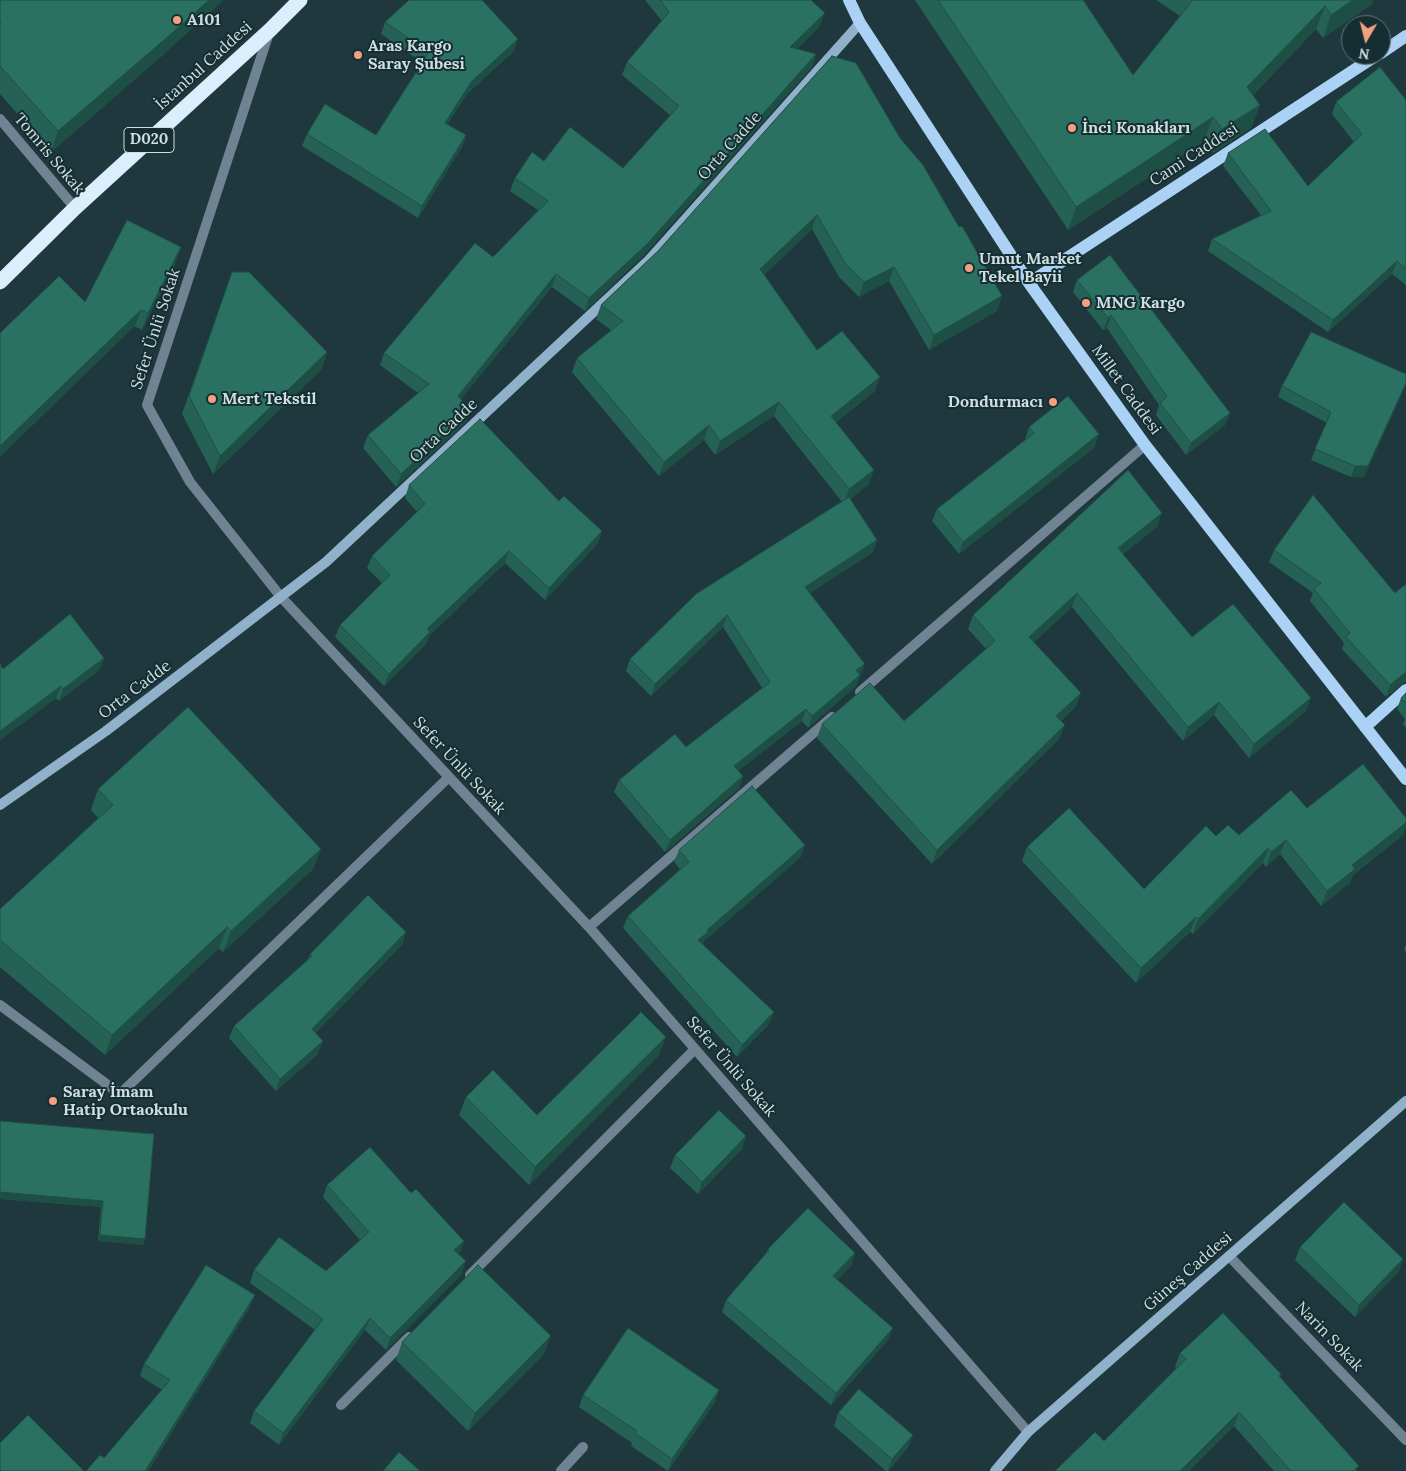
<!DOCTYPE html>
<html>
<head>
<meta charset="utf-8">
<style>
  body { margin:0 }
  #map { position:relative; width:1406px; height:1471px; overflow:hidden; background:#1e383d; font-family:Lora,serif }
  canvas { display:block }
  .north { position:absolute; left:1341px; top:15px; width:50px; height:50px; box-sizing:border-box; background:#142e32; border:1px solid #5f7478; border-radius:50%; rotate:188deg; font-size:14px; font-weight:700; line-height:20px; text-align:center; color:#cfdee1 }
  .north::after { content:''; display:block; margin:auto; width:18px; height:22px; background:#f2a07f; clip-path:polygon(50% 0,100% 100%,50% 72%,0 100%) }
</style>
</head>
<body>
<div id="map">
<canvas width="1406" height="1471"></canvas>
<div class="north">N</div>
</div>
<script>
const c = document.querySelector('canvas').getContext('2d');
c.lineJoin = 'round';
const shape = rows => new Path2D(rows.map(r => 'M' + r).join(''));
function strokePath(path, color, width, dash) { c.strokeStyle = color; c.lineWidth = width; c.lineCap = dash ? 'butt' : 'round'; c.setLineDash(dash || []); c.stroke(path); }
function paint(path, color) { c.fillStyle = color; c.fill(path, 'evenodd'); }
function write(font, color, halo, rows, align = 'center') {
  c.font = font + ' Lora,serif'; c.lineWidth = 4; c.setLineDash([]); c.textBaseline = 'middle'; c.strokeStyle = halo; c.fillStyle = color; for (const [text, x, y, turn = 0] of rows) {
    c.save(); c.translate(x, y); c.rotate((+turn || 0) * Math.PI / 180); c.textAlign = isNaN(turn) ? turn : align; if (halo) c.strokeText(text, 0, 0); c.fillText(text, 0, 0); c.restore();
  }
}
strokePath(shape([
  [269,33,147,405,190,482,281,597,589,927,1028,1432],
  [0,119,75,208],
  [860,692,1145,445],
  [589,927,832,717],
  [0,1005,120,1094,449,777],
  [1229,1256,1406,1440],
  [470,1275,695,1049],
  [341,1405,409,1337],
  [561,1471,583,1447]
]), '#708393', 10);
strokePath(shape([
  [0,805,106,731,326,562,648,261,860,23],
  [995,1471,1028,1432,1406,1101]
]), '#91b0ca', 10);
strokePath(shape([
  [849,0,860,23,1029,283,1145,445,1406,779],
  [1381,53,1406,36],
  [1029,283,1377,55],
  [1365,727,1406,690]
]), '#abd2f4', 12);
strokePath(shape([
  [0,282,75,208,270,30,300,0]
]), '#dbeefe', 15);
paint(shape([
  [0,0,163,55,51,152,0,94],
  [645,0,811,0,820,26,797,49,816,54,812,67,643,256,585,311,552,287,461,399,470,409,466,422,396,487,363,448,368,435,418,393,380,365,384,353,493,257,538,210,510,191,515,178,544,161,623,168,670,115,622,75,627,62,662,21],
  [915,0,1083,0,1133,75,1180,16,1156,0,1373,0,1372,4,1323,38,1316,29,1253,95,1260,105,1251,128,1213,153,1204,141,1068,230],
  [385,22,514,51,467,94,447,125,466,135,462,147,418,218,302,146,307,134,376,135,423,63,381,34],
  [832,56,997,311,929,350,889,281,859,297,839,277,812,229,764,275,817,350,880,377,874,392,836,422,869,484,850,499,877,540,873,552,810,593,861,675,860,676,856,686,808,728,802,721,738,771,743,776,739,788,665,852,614,792,619,780,686,747,762,688,723,627,651,696,626,671,630,659,842,502,774,416,715,455,704,440,659,476,572,372,577,358,611,330,596,319,601,305,658,251],
  [1406,100,1406,285,1392,274,1328,332,1208,251,1212,239,1261,215,1223,166,1228,153,1308,186,1354,142,1332,114,1336,102],
  [175,264,142,330,85,302],
  [232,272,327,352,321,370,213,474,182,414],
  [1077,280,1230,413,1225,425,1186,455,1156,415,1159,405,1107,328,1103,330,1073,292],
  [1406,374,1406,384,1405,387,1364,477,1351,477,1311,460,1327,423,1278,397,1282,386],
  [1029,427,1095,447,959,554,932,521,937,509,1025,440],
  [409,485,598,543,545,600,505,563,429,636,426,644,384,686,335,637,340,625,382,583,367,568,372,556,417,512,405,498],
  [1157,527,1123,554,1192,637,1306,711,1249,758,1214,715,1183,741,1072,607,1034,642,1081,693,1076,706,1061,721,1060,738,932,864,817,738,822,724,904,721,986,649,968,629,973,615],
  [1274,550,1395,593,1406,584,1406,682,1404,682,1386,697,1342,649,1344,643,1310,601,1313,593,1269,562],
  [104,658,99,670,59,701,56,698,0,740,0,664,3,669],
  [1406,693,1406,728,1403,724,1405,719,1397,709,1401,698],
  [98,789,321,849,313,869,223,952,219,948,105,1055,0,967,0,909,98,818,91,810],
  [1307,808,1403,835,1353,875,1350,883,1321,906,1280,854,1266,867,1263,863,1193,934,1190,932,1136,983,1022,861,1027,847,1144,889,1216,836,1239,835],
  [679,850,801,857,704,941,703,944,769,1024,737,1057,623,928,628,916,680,869,674,862],
  [406,932,402,945,315,1033,318,1054,276,1091,229,1038,234,1026,307,961,310,954],
  [1406,944,1406,952,1404,950],
  [659,1055,529,1185,459,1115,466,1097,537,1115],
  [0,1121,154,1134,143,1245,98,1241,101,1207,0,1199],
  [746,1136,742,1149,698,1194,670,1168,675,1155],
  [327,1185,411,1193,464,1241,459,1254,462,1274,386,1350,365,1330,279,1445,250,1423,254,1411,315,1330,250,1283,254,1270,326,1271,360,1240,323,1197],
  [1300,1247,1399,1271,1355,1317,1295,1260],
  [768,1249,855,1253,851,1266,837,1280,888,1340,831,1405,722,1312,726,1300,766,1253],
  [250,1307,148,1471,86,1471,104,1458,162,1390,140,1376,144,1364],
  [402,1342,544,1354,468,1431,396,1360],
  [1180,1353,1281,1374,1280,1377,1357,1471,1274,1471,1234,1426,1189,1471,1055,1471,1104,1441,1176,1368,1175,1367],
  [583,1395,715,1402,668,1471,631,1446,632,1443,579,1407],
  [838,1413,913,1435,908,1447,888,1471,886,1471,834,1426]
]), '#256154');
paint(shape([
  [209,0,224,0,163,55,51,152,58,131],
  [1353,0,1373,0,1372,4,1323,38,1331,15],
  [1325,6,1316,29,1238,110,1247,87],
  [825,13,820,26,786,60,790,47],
  [518,39,514,51,467,94,440,135,445,123,471,82],
  [816,54,812,67,643,256,585,311,589,298],
  [1260,105,1251,128,1213,153,1222,129],
  [1213,117,1204,141,1068,230,1076,207],
  [466,135,462,147,418,218,422,206],
  [817,215,812,229,755,284,760,269],
  [181,247,175,264,142,330,148,313],
  [1397,261,1392,274,1328,332,1333,320],
  [894,267,889,281,859,297,864,282],
  [556,274,552,287,453,409,458,396],
  [1002,296,997,311,929,350,934,335],
  [141,310,135,326,0,457,0,446],
  [1111,315,1107,328,1103,330,1108,318],
  [327,352,321,370,213,474,220,456],
  [880,377,874,392,825,430,831,416],
  [1406,383,1405,387,1364,477,1351,477,1355,466],
  [779,402,774,416,715,455,720,441],
  [470,409,466,422,396,487,401,474],
  [1230,413,1225,425,1186,455,1191,443],
  [709,425,704,440,659,476,664,462],
  [1099,434,1095,447,959,554,963,542],
  [874,470,869,484,844,504,849,489],
  [1162,513,1157,527,1113,562,1118,548],
  [602,531,598,543,545,600,549,588],
  [877,540,873,552,801,599,805,587],
  [509,551,505,563,429,636,426,644,384,686,389,674,427,629],
  [1077,593,1072,607,1024,651,1029,637],
  [727,615,723,627,651,696,655,684],
  [104,658,99,670,59,701,63,689],
  [865,664,856,686,808,728,812,716,856,670],
  [1406,672,1406,682,1404,682,1386,697,1390,685],
  [61,686,56,698,0,740,0,731],
  [1081,693,1076,706,1051,730,1056,716],
  [1311,698,1306,711,1249,758,1254,744],
  [1219,702,1214,715,1183,741,1188,727],
  [806,709,802,721,729,778,734,766],
  [1065,725,1060,738,932,864,937,850],
  [743,776,739,788,665,852,670,840],
  [1406,823,1406,827,1403,835,1353,875,1350,883,1321,906,1327,891,1352,865],
  [1286,840,1280,854,1266,867,1271,852],
  [805,845,801,857,704,941,703,944,694,952,698,940,707,930],
  [1268,848,1263,863,1193,934,1198,919],
  [321,849,313,869,223,952,231,931],
  [1196,917,1190,932,1136,983,1141,968],
  [227,927,219,948,105,1055,112,1035],
  [406,932,402,945,307,1042,312,1029],
  [774,1012,769,1024,737,1057,742,1045],
  [666,1037,659,1055,529,1185,535,1167],
  [323,1041,318,1054,276,1091,280,1079],
  [746,1136,742,1149,698,1194,702,1182],
  [0,1192,103,1201,101,1207,0,1199],
  [100,1235,145,1239,143,1245,98,1241],
  [464,1241,460,1253,450,1262,454,1250],
  [855,1253,851,1266,829,1289,833,1276],
  [1403,1259,1399,1271,1355,1317,1359,1305],
  [466,1261,462,1274,386,1350,390,1338],
  [255,1295,250,1307,148,1471,145,1471],
  [370,1318,365,1330,279,1445,283,1433],
  [893,1328,888,1340,831,1405,836,1393],
  [551,1336,544,1354,468,1431,475,1413],
  [719,1390,715,1402,668,1471,672,1459],
  [1239,1412,1234,1426,1189,1471,1180,1471],
  [913,1435,908,1447,887,1471,892,1459]
]), '#1e4f45');
const building = shape([
  [0,0,209,0,171,34,58,131,0,66,0,24,1,23,0,22,0,0],
  [409,0,482,0,518,39,471,82,445,123,466,135,422,206,307,134,325,104,376,135,429,52,385,22,409,0],
  [660,0,811,0,825,13,790,47,816,54,648,243,589,298,556,274,458,396,470,409,401,474,368,435,429,384,384,353,475,243,493,257,548,201,515,178,532,152,544,161,570,127,623,168,679,106,627,62,669,12,660,0],
  [938,0,1083,0,1133,75,1193,0,1353,0,1331,15,1325,6,1247,87,1260,105,1222,129,1213,117,1076,207,938,0],
  [832,56,856,63,900,138,923,165,959,227,962,226,1002,296,934,335,894,267,864,282,845,263,817,215,760,269,817,350,842,331,880,377,831,416,874,470,849,489,779,402,720,441,709,425,664,462,577,358,623,321,601,305,658,251,832,56],
  [1380,67,1406,100,1406,269,1397,261,1333,320,1212,239,1271,211,1228,153,1265,129,1308,186,1362,134,1336,102,1380,67],
  [127,220,181,247,148,313,141,310,0,446,0,333,59,276,85,302,127,220],
  [1110,255,1230,413,1191,443,1160,403,1167,397,1111,315,1108,318,1077,280,1110,255],
  [232,272,249,272,327,352,220,456,189,396,232,272],
  [1311,332,1406,374,1406,383,1368,466,1355,466,1315,449,1331,412,1282,386,1311,332],
  [1068,396,1099,434,963,542,937,509,1034,433,1029,427,1068,396],
  [480,419,559,501,564,496,602,531,549,588,509,551,427,629,430,632,389,674,340,625,390,575,372,556,425,504,409,485,480,419],
  [1128,470,1162,513,1118,548,1192,637,1233,604,1311,698,1254,744,1219,702,1188,727,1077,593,1029,637,1081,693,1056,716,1065,725,937,850,822,724,870,683,904,721,995,641,973,615,1128,470],
  [1313,495,1395,593,1406,584,1406,672,1390,685,1346,637,1350,633,1314,589,1321,583,1274,550,1313,495],
  [849,497,877,540,805,587,865,664,856,670,860,675,812,716,806,709,734,766,743,776,670,840,619,780,675,734,686,747,770,682,727,615,655,684,630,659,696,594,849,497],
  [70,614,104,658,63,689,61,686,0,731,0,664,3,669,70,614],
  [1406,693,1406,703,1401,698,1406,693],
  [188,707,321,849,231,931,227,927,112,1035,0,940,0,909,113,805,98,789,188,707],
  [1363,764,1406,818,1406,823,1352,865,1355,869,1327,891,1286,840,1271,852,1268,848,1198,919,1196,917,1141,968,1027,847,1069,808,1144,889,1206,826,1216,836,1228,825,1239,835,1291,790,1307,808,1363,764],
  [752,786,805,845,707,930,708,932,698,940,774,1012,742,1045,628,916,689,862,679,850,752,786],
  [368,895,406,932,312,1029,323,1041,280,1079,234,1026,312,956,310,954,368,895],
  [641,1012,666,1037,535,1167,466,1097,493,1070,537,1115,641,1012],
  [719,1110,746,1136,702,1182,675,1155,719,1110],
  [0,1121,154,1134,145,1239,100,1235,103,1201,0,1192,0,1121],
  [370,1147,411,1193,416,1189,464,1241,454,1250,466,1261,390,1338,370,1318,283,1433,254,1411,323,1319,254,1270,279,1237,326,1271,369,1232,327,1185,370,1147],
  [1344,1202,1403,1259,1359,1305,1300,1247,1344,1202],
  [808,1208,855,1253,833,1276,893,1328,836,1393,726,1300,769,1250,768,1249,808,1208],
  [206,1265,255,1295,145,1471,86,1471,100,1455,104,1458,170,1380,144,1364,206,1265],
  [478,1265,551,1336,475,1413,402,1342,478,1265],
  [1223,1313,1281,1374,1279,1376,1359,1466,1353,1471,1291,1471,1239,1412,1180,1471,1055,1471,1095,1432,1104,1441,1186,1359,1180,1353,1223,1313],
  [628,1328,719,1390,672,1459,635,1433,637,1431,583,1395,628,1328],
  [859,1389,913,1435,892,1459,838,1413,859,1389],
  [28,1415,84,1471,0,1471,0,1443,28,1415],
  [399,1452,420,1471,383,1471,399,1452]
]);
paint(building, '#2b7162');
strokePath(building, '#1e4f45', 1);
for (const [x, y, r, color] of [
  [177,20,5,"#f2a07f"],
  [358,55,5,"#f2a07f"],
  [1072,128,5,"#f2a07f"],
  [969,268,5,"#f2a07f"],
  [1086,303,5,"#f2a07f"],
  [212,399,5,"#f2a07f"],
  [1053,402,5,"#f2a07f"],
  [53,1101,5,"#f2a07f"]
]) { const dot = new Path2D(); dot.arc(x, y, r, 0, 2 * Math.PI); c.fillStyle = color; c.fill(dot); strokePath(dot, '#142e32', 2); }
for (const [x, y, w] of [
  [149,140,50]
]) { const box = new Path2D(); box.roundRect(x - w / 2, y - 12.5, w, 25, 4); c.fillStyle = '#142e32'; c.fill(box); strokePath(box, '#cfdee1', 1); }
write('bold 15px', '#cfdee1', null, [
  ["D020",149,140]
]);
write('bold 16px', '#cfdee1', '#142e32', [
  ["A101",187,20],
  ["Aras Kargo",368,46],
  ["Saray Şubesi",368,64],
  ["İnci Konakları",1082,128],
  ["Umut Market",979,259],
  ["Tekel Bayii",979,277],
  ["MNG Kargo",1096,303],
  ["Mert Tekstil",222,399],
  ["Dondurmacı",1043,402,"right"],
  ["Saray İmam",63,1092],
  ["Hatip Ortaokulu",63,1110]
], 'left');
write('16px', '#cfdee1', '#142e32', [
  ["İstanbul Caddesi",204,66,-42],
  ["Orta Cadde",730,146,-48],
  ["Tomris Sokak",49,154,50],
  ["Cami Caddesi",1194,155,-33],
  ["Sefer Ünlü Sokak",156,329,-72],
  ["Millet Caddesi",1126,390,54],
  ["Orta Cadde",444,431,-43],
  ["Orta Cadde",135,690,-37],
  ["Sefer Ünlü Sokak",459,766,47],
  ["Sefer Ünlü Sokak",731,1067,49],
  ["Güneş Caddesi",1188,1272,-41],
  ["Narin Sokak",1329,1337,46]
]);
</script>
</body>
</html>
